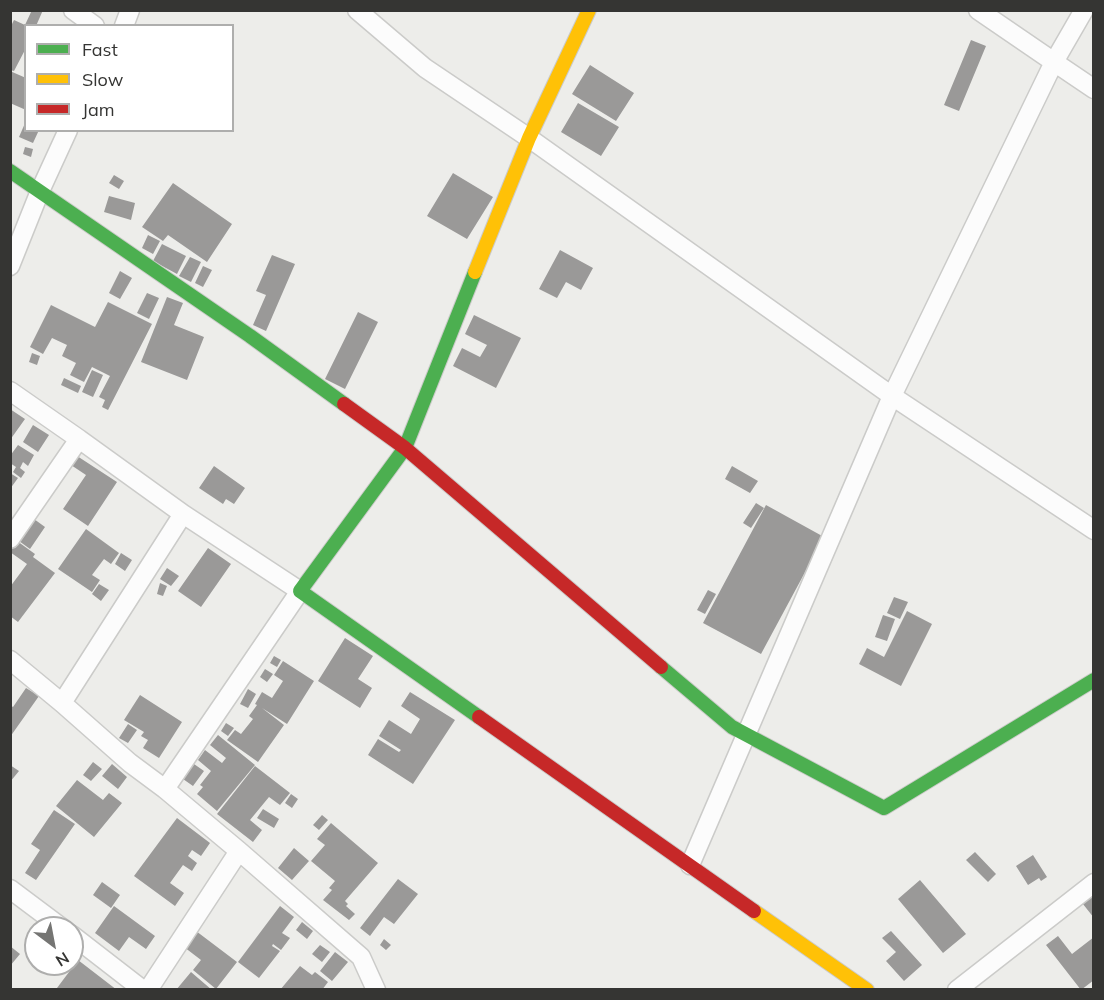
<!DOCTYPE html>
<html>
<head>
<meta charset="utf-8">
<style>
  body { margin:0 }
  #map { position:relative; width:1104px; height:1000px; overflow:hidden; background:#ededea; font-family:Mulish,sans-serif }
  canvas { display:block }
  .frame { position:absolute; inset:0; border:12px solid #353533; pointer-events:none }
  .legend { position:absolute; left:24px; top:24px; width:210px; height:108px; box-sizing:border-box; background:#fff; border:2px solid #aeaead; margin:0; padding:8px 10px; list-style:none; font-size:18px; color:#353533 }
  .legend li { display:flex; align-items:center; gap:12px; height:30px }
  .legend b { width:30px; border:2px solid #aeaead }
  .north { position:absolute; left:24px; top:916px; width:60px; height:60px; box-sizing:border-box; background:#fff; border:2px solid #aeaead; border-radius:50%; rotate:148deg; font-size:16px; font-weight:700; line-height:24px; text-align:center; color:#353533 }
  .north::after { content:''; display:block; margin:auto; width:21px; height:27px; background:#757573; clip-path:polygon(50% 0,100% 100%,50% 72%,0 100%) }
</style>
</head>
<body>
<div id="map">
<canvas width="1104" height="1000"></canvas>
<div class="frame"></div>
<ul class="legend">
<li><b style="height:8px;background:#4caf50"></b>Fast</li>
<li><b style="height:8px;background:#ffc107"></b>Slow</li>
<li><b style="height:8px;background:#c62828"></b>Jam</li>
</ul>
<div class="north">N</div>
</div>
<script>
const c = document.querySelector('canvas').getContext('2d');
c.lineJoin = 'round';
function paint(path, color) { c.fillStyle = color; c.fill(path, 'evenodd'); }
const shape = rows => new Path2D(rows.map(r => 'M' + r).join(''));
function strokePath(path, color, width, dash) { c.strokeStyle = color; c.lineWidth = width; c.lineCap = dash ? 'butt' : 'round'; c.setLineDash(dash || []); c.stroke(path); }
paint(shape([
  [32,10,43,10,36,26,25,26,26,48,14,71,10,70,10,28,14,20,25,25],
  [971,40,986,46,959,111,944,105],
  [590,65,634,93,616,121,572,94],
  [10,71,26,78,26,110,10,103],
  [578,103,619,127,601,156,561,132],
  [26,121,26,130,39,130,33,143,19,137],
  [25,147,33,149,31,157,23,154],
  [453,173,493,197,467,239,427,216],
  [114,175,124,181,119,189,109,183],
  [173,183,232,224,207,262,168,235,163,241,142,227],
  [109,196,135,203,131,220,104,212],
  [148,235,160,241,153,254,142,248],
  [162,244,186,256,177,274,153,261],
  [560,250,593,268,581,290,566,282,557,298,539,289],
  [272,255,295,264,266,331,253,325,266,295,256,291],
  [190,257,201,262,191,282,179,276],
  [203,266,212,270,203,287,195,283],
  [120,271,132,278,120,299,109,293],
  [147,293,159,298,149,319,137,313],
  [167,297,183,303,174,325,204,337,187,380,141,362],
  [108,302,152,324,108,410,102,407,105,400,99,397,110,376,92,367,84,382,70,375,76,363,62,356,67,345,52,338,43,354,30,347,51,305,95,327],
  [358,312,378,322,345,389,325,379],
  [474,315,521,338,496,388,453,366,462,348,480,357,487,345,465,334],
  [32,353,40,356,37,365,29,362],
  [92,370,103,375,93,397,82,392],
  [64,378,81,386,78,393,61,385],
  [10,409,25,419,10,440],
  [33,425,49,435,38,452,23,442],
  [18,445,34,455,28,466,23,462,20,468,25,472,21,478,13,472,16,467,10,463,10,456],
  [74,454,117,482,88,526,63,509,86,475,68,463],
  [214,466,245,488,234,504,226,499,223,504,199,488],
  [732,466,758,481,750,493,725,479],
  [10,473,18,478,10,489],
  [756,503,764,508,751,528,743,523],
  [766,505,824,537,761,654,703,623],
  [34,519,45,527,30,549,19,541],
  [86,529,119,553,111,564,104,559,92,575,100,580,92,592,58,569],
  [17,541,35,554,33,557,55,573,18,622,10,616,10,587,27,564,10,552],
  [208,548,231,564,201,607,178,591],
  [121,553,132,560,125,571,115,564],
  [167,568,179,576,171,586,160,579],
  [160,583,167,586,163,596,157,594],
  [99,584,109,590,101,601,92,594],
  [708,590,716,594,705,614,697,610],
  [894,597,908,602,900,619,887,613],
  [907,611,932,624,901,686,859,664,867,648,884,657],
  [883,615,895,619,887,641,875,637],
  [345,638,373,656,358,679,372,688,360,708,318,681],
  [274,656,281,660,277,667,270,663],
  [283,661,314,681,287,724,262,708,284,725,258,762,227,740,235,730,241,734,253,719,249,716,257,705,255,704,262,692,272,698,283,681,274,675],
  [265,669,273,674,267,682,260,677],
  [26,688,39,696,10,737,10,705,13,707],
  [248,689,256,694,248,708,240,704],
  [410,692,455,720,413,784,368,755,378,739,399,752,401,750,379,736,389,720,411,734,420,719,401,706],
  [140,695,182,722,159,758,143,748,148,740,141,736,144,732,124,720],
  [226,723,234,728,228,736,221,731],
  [128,724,137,730,128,743,119,738],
  [218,735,255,765,217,811,197,794,203,787,200,785,211,771,198,760,205,750,222,763,226,758,210,745],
  [93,762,102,769,91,781,83,775],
  [112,764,127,777,118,789,102,776],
  [194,764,204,771,193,786,183,779],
  [10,765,19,771,10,782],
  [255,766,290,793,280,805,269,797,250,820,262,830,253,842,217,814],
  [77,780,103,800,109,793,122,803,94,837,56,806],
  [291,794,298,799,292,808,285,803],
  [263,809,279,819,274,828,257,818],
  [54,810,75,824,36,880,25,873,40,850,31,844],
  [322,815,328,820,319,830,313,825],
  [177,818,210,843,201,856,192,850,188,856,197,863,192,871,183,865,170,883,184,893,175,906,134,876],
  [331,823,378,863,345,901,348,904,346,906,355,914,349,920,323,900,332,890,329,888,335,881,311,861,325,845,317,839],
  [294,848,309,861,292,880,278,868],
  [975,852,996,874,988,882,966,860],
  [1033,855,1047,877,1041,881,1039,878,1028,885,1016,866],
  [398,879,418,894,394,924,384,917,370,936,360,928],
  [920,880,966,934,943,953,898,899],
  [102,882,120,895,111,908,93,895],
  [1094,888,1094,918,1079,899],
  [114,906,155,936,146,949,129,937,119,951,95,933],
  [280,906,294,917,282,933,290,938,281,950,273,944,272,946,280,951,259,978,238,962],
  [302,922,313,931,307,939,296,930],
  [196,931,237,962,216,989,193,970,201,960,184,947],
  [891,931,922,965,904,981,886,961,896,952,882,938],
  [1058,936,1072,954,1094,937,1094,980,1081,990,1046,945],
  [384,939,391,945,386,950,380,945],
  [320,945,330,952,322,962,312,954],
  [10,946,20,954,10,966],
  [335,952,348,962,332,981,320,971],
  [78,960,117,990,59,990,57,988],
  [300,966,312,975,315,972,328,982,322,990,280,990],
  [191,972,212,990,176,990]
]), '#9a9998');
const street = shape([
  [73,10,95,26],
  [357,10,425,68,529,138,892,396,1094,530],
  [978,10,1054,62,1084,10],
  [124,26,130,10],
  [10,266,40,191,68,130],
  [10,391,79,439,10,539],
  [10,660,62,703,130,763,165,789,239,851,361,957,376,990],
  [62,703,183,514,79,439],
  [165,789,300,591,183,514],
  [690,865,892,396,1054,62,1094,89],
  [10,889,62,928],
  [72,935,143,990],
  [148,990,239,851],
  [957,990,1094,883]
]);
const fast = shape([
  [10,171,250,336,344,404],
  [475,272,405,448,300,591,479,717],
  [661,667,732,727,884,808,1094,680]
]);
const slow = shape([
  [475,272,529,138,589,10],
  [754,911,867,990]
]);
const jam = shape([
  [344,404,405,448,661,667],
  [479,717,754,911]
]);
strokePath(street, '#cbcbc9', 21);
strokePath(fast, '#cbcbc9', 16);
strokePath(slow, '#cbcbc9', 16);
strokePath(jam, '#cbcbc9', 16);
strokePath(street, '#fcfcfc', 18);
strokePath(fast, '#4caf50', 14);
strokePath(slow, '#ffc107', 14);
strokePath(jam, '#c62828', 14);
</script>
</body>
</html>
